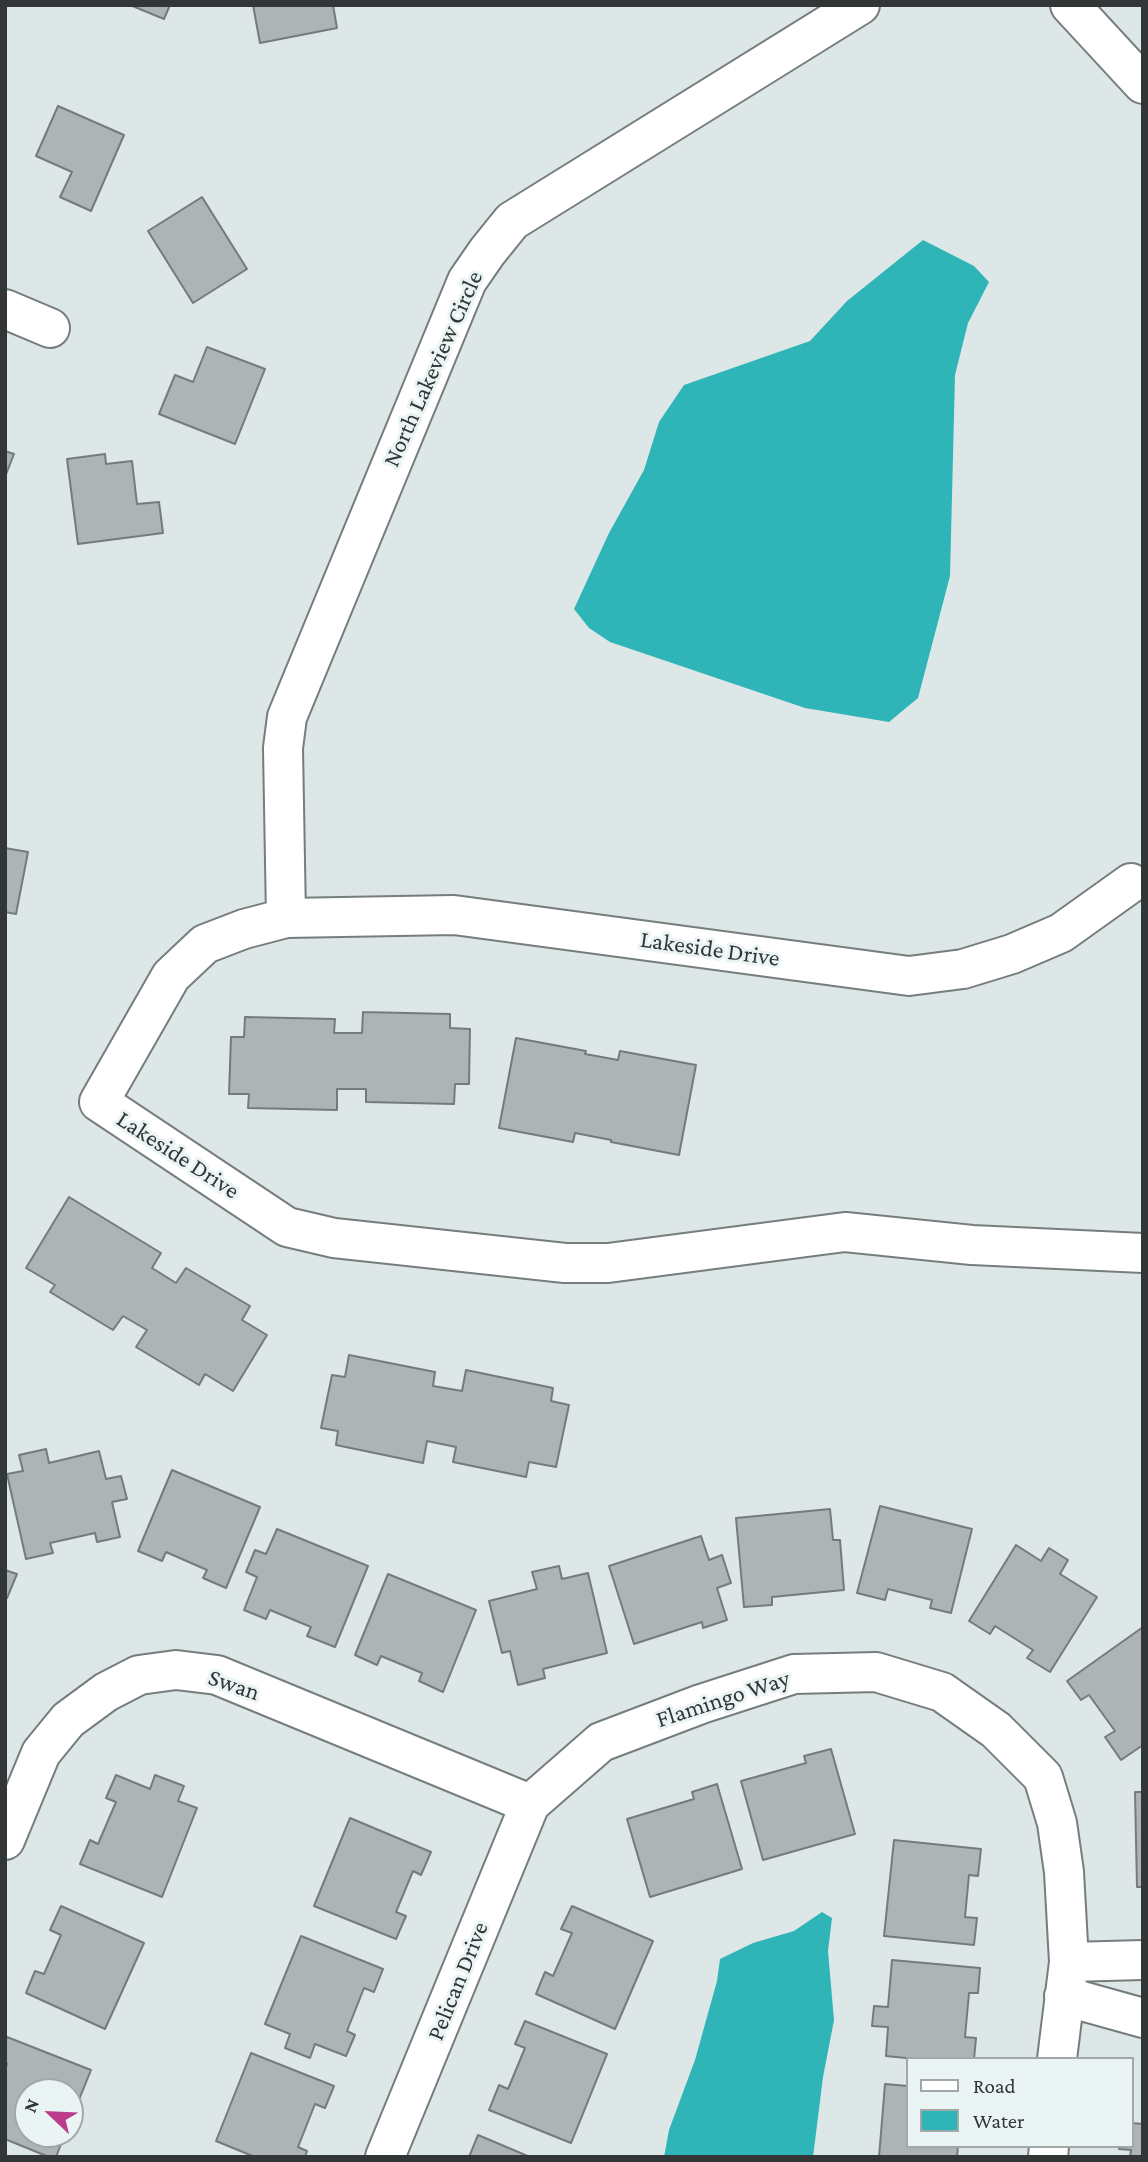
<!DOCTYPE html>
<html>
<head>
<meta charset="utf-8">
<style>
  body { margin:0 }
  #map { position:relative; width:1148px; height:2162px; overflow:hidden; background:#dee7e7; font-family:"Crimson Pro",serif }
  canvas { display:block }
  .frame { position:absolute; inset:0; border:7px solid #323636; pointer-events:none }
  .legend { position:absolute; left:906px; top:2057px; width:228px; height:91px; box-sizing:border-box; background:#ebf4f4; border:2px solid #a1a8a8; margin:0; padding:9px 12px; list-style:none; font-size:21px; color:#323636 }
  .legend li { display:flex; align-items:center; gap:14px; height:35px }
  .legend b { width:35px; border:2px solid #a1a8a8 }
  .north { position:absolute; left:14px; top:2078px; width:70px; height:70px; box-sizing:border-box; background:#ebf4f4; border:2px solid #a1a8a8; border-radius:50%; rotate:293deg; font-size:19px; font-weight:700; line-height:28px; text-align:center; color:#323636 }
  .north::after { content:''; display:block; margin:auto; width:24px; height:32px; background:#ba3c8a; clip-path:polygon(50% 0,100% 100%,50% 72%,0 100%) }
</style>
</head>
<body>
<div id="map">
<canvas width="1148" height="2162"></canvas>
<div class="frame"></div>
<ul class="legend">
<li><b style="height:9px;background:#fff"></b>Road</li>
<li><b style="height:19px;background:#2fb4b7"></b>Water</li>
</ul>
<div class="north">N</div>
</div>
<script>
const c = document.querySelector('canvas').getContext('2d');
c.lineJoin = 'round';
function paint(path, color) { c.fillStyle = color; c.fill(path, 'evenodd'); }
const shape = rows => new Path2D(rows.map(r => 'M' + r).join(''));
function strokePath(path, color, width, dash) { c.strokeStyle = color; c.lineWidth = width; c.lineCap = dash ? 'butt' : 'round'; c.setLineDash(dash || []); c.stroke(path); }
function write(font, color, halo, rows, align = 'center') {
  c.font = font + ' "Crimson Pro",serif'; c.lineWidth = 6; c.setLineDash([]); c.textBaseline = 'middle'; c.strokeStyle = halo; c.fillStyle = color; for (const [text, x, y, turn = 0] of rows) {
    c.save(); c.translate(x, y); c.rotate((+turn || 0) * Math.PI / 180); c.textAlign = isNaN(turn) ? turn : align; if (halo) c.strokeText(text, 0, 0); c.fillText(text, 0, 0); c.restore();
  }
}
paint(shape([
  [923,240,974,266,989,282,968,323,955,375,950,576,918,698,889,722,805,708,610,642,589,628,574,609,609,533,644,470,659,422,684,385,810,341,847,301],
  [822,1912,832,1918,828,1951,834,2020,823,2077,813,2157,664,2157,669,2130,695,2060,717,1981,720,1959,753,1943,794,1931]
]), '#2fb4b7');
const building = shape([
  [130,5,170,5,164,19,130,5],
  [253,5,333,5,337,28,260,43,253,5],
  [58,106,124,135,91,211,60,197,72,172,36,156,58,106],
  [202,197,247,269,193,303,148,231,202,197],
  [207,347,265,369,235,444,159,414,175,375,193,382,207,347],
  [5,451,14,454,5,477,5,451],
  [105,454,106,464,132,461,137,504,159,502,163,533,78,544,67,459,105,454],
  [5,848,28,852,16,914,5,912,5,848],
  [363,1012,450,1014,450,1028,470,1029,469,1084,455,1084,454,1104,366,1102,366,1089,337,1089,337,1110,248,1108,249,1094,229,1094,231,1037,244,1037,245,1017,335,1019,334,1033,362,1033,363,1012],
  [516,1038,586,1051,585,1054,618,1060,620,1051,696,1065,679,1155,611,1142,611,1140,575,1133,573,1142,499,1128,516,1038],
  [69,1197,161,1253,152,1268,176,1283,186,1268,250,1306,242,1320,267,1335,233,1391,205,1374,199,1385,136,1347,147,1330,123,1316,113,1330,50,1292,55,1285,26,1268,69,1197],
  [349,1355,435,1372,433,1386,462,1391,466,1370,553,1388,551,1401,569,1405,556,1467,529,1462,526,1477,453,1462,456,1447,427,1441,423,1463,336,1445,338,1431,321,1428,332,1375,345,1377,349,1355],
  [46,1449,49,1463,99,1451,106,1479,121,1476,127,1499,112,1502,120,1537,97,1542,95,1533,50,1543,53,1553,26,1559,7,1474,23,1471,19,1455,46,1449],
  [172,1470,260,1507,226,1588,203,1578,207,1570,166,1552,162,1561,138,1551,172,1470],
  [880,1506,972,1529,951,1613,930,1608,932,1600,888,1589,885,1600,857,1593,880,1506],
  [830,1509,833,1540,840,1540,844,1590,772,1597,772,1605,744,1607,736,1518,830,1509],
  [277,1529,368,1566,335,1647,307,1636,311,1627,270,1610,266,1619,244,1610,257,1577,246,1572,255,1550,266,1554,277,1529],
  [701,1536,709,1560,722,1555,731,1583,717,1588,727,1620,703,1628,702,1622,634,1644,609,1566,701,1536],
  [1016,1545,1041,1561,1049,1548,1068,1560,1060,1574,1097,1597,1050,1672,1027,1658,1033,1650,995,1626,990,1634,969,1621,1016,1545],
  [559,1566,562,1579,588,1573,607,1653,543,1669,545,1678,518,1685,510,1651,502,1653,489,1601,537,1589,532,1572,559,1566],
  [5,1570,17,1574,7,1598,5,1597,5,1570],
  [388,1574,476,1610,443,1692,419,1681,422,1673,381,1656,377,1665,355,1655,388,1574],
  [1143,1627,1143,1745,1121,1760,1105,1737,1115,1731,1089,1695,1081,1700,1067,1681,1143,1627],
  [831,1749,855,1834,763,1860,741,1781,806,1763,804,1756,831,1749],
  [116,1775,150,1789,155,1775,184,1786,178,1801,197,1808,162,1897,80,1864,90,1840,98,1844,116,1802,106,1798,116,1775],
  [717,1784,742,1869,650,1897,627,1819,694,1799,692,1792,717,1784],
  [1135,1792,1143,1792,1143,1887,1137,1887,1135,1792],
  [350,1818,431,1852,421,1875,413,1871,396,1912,406,1916,396,1939,314,1906,350,1818],
  [894,1840,981,1849,978,1876,969,1875,965,1917,977,1918,974,1945,884,1936,894,1840],
  [61,1906,144,1943,105,2029,26,1993,35,1971,44,1974,61,1935,50,1930,61,1906],
  [572,1906,653,1941,615,2029,536,1994,545,1972,553,1976,572,1933,561,1929,572,1906],
  [301,1936,383,1969,374,1992,364,1988,347,2031,355,2035,346,2056,315,2044,310,2058,285,2048,290,2034,265,2024,301,1936],
  [892,1960,980,1968,978,1993,969,1993,965,2037,976,2038,974,2059,916,2059,886,2056,888,2027,872,2026,874,2006,888,2007,892,1960],
  [525,2021,607,2054,571,2143,489,2110,499,2085,508,2089,525,2048,515,2044,525,2021],
  [7,2037,91,2070,70,2122,70,2092,28,2092,28,2134,65,2134,56,2157,49,2157,5,2139,5,2069,7,2064,5,2063,5,2042,7,2037],
  [251,2053,334,2086,325,2108,315,2104,298,2147,307,2151,305,2157,255,2157,216,2141,251,2053],
  [885,2084,908,2086,908,2146,958,2146,957,2157,879,2157,885,2084],
  [1132,2123,1143,2124,1143,2157,1130,2157,1131,2150,1119,2149,1119,2146,1132,2146,1132,2123],
  [478,2135,530,2157,469,2157,478,2135]
]);
paint(building, '#acb4b4');
strokePath(building, '#737b7b', 2);
const minor = shape([
  [1070,5,1143,84],
  [5,309,50,328],
  [1131,883,1061,933,1012,954,963,969,909,976,454,915,286,918,244,929,205,944,171,976,99,1102,287,1227,334,1238,565,1263,608,1263,845,1232,972,1245,1143,1253],
  [286,918,283,748,287,717,467,281,487,252,512,221,860,5],
  [5,1840,41,1753,68,1720,106,1692,139,1675,176,1670,217,1675,530,1804],
  [1069,1962,1143,1960],
  [1064,1996,1143,2018],
  [385,2157,530,1804,601,1742,701,1704,794,1674,876,1672,942,1692,996,1730,1043,1777,1057,1823,1064,1872,1069,1962,1057,2059],
  [1048,2157,1049,2146]
]);
strokePath(minor, '#757d7d', 42);
strokePath(minor, '#fff', 38);
write('24px', '#323636', '#ebf4f4', [
  ["North Lakeview Circle",433,369,-66],
  ["Lakeside Drive",710,949,8],
  ["Lakeside Drive",178,1155,33],
  ["Swan",234,1685,19],
  ["Flamingo Way",723,1699,-18],
  ["Pelican Drive",458,1981,-68]
]);
</script>
</body>
</html>
